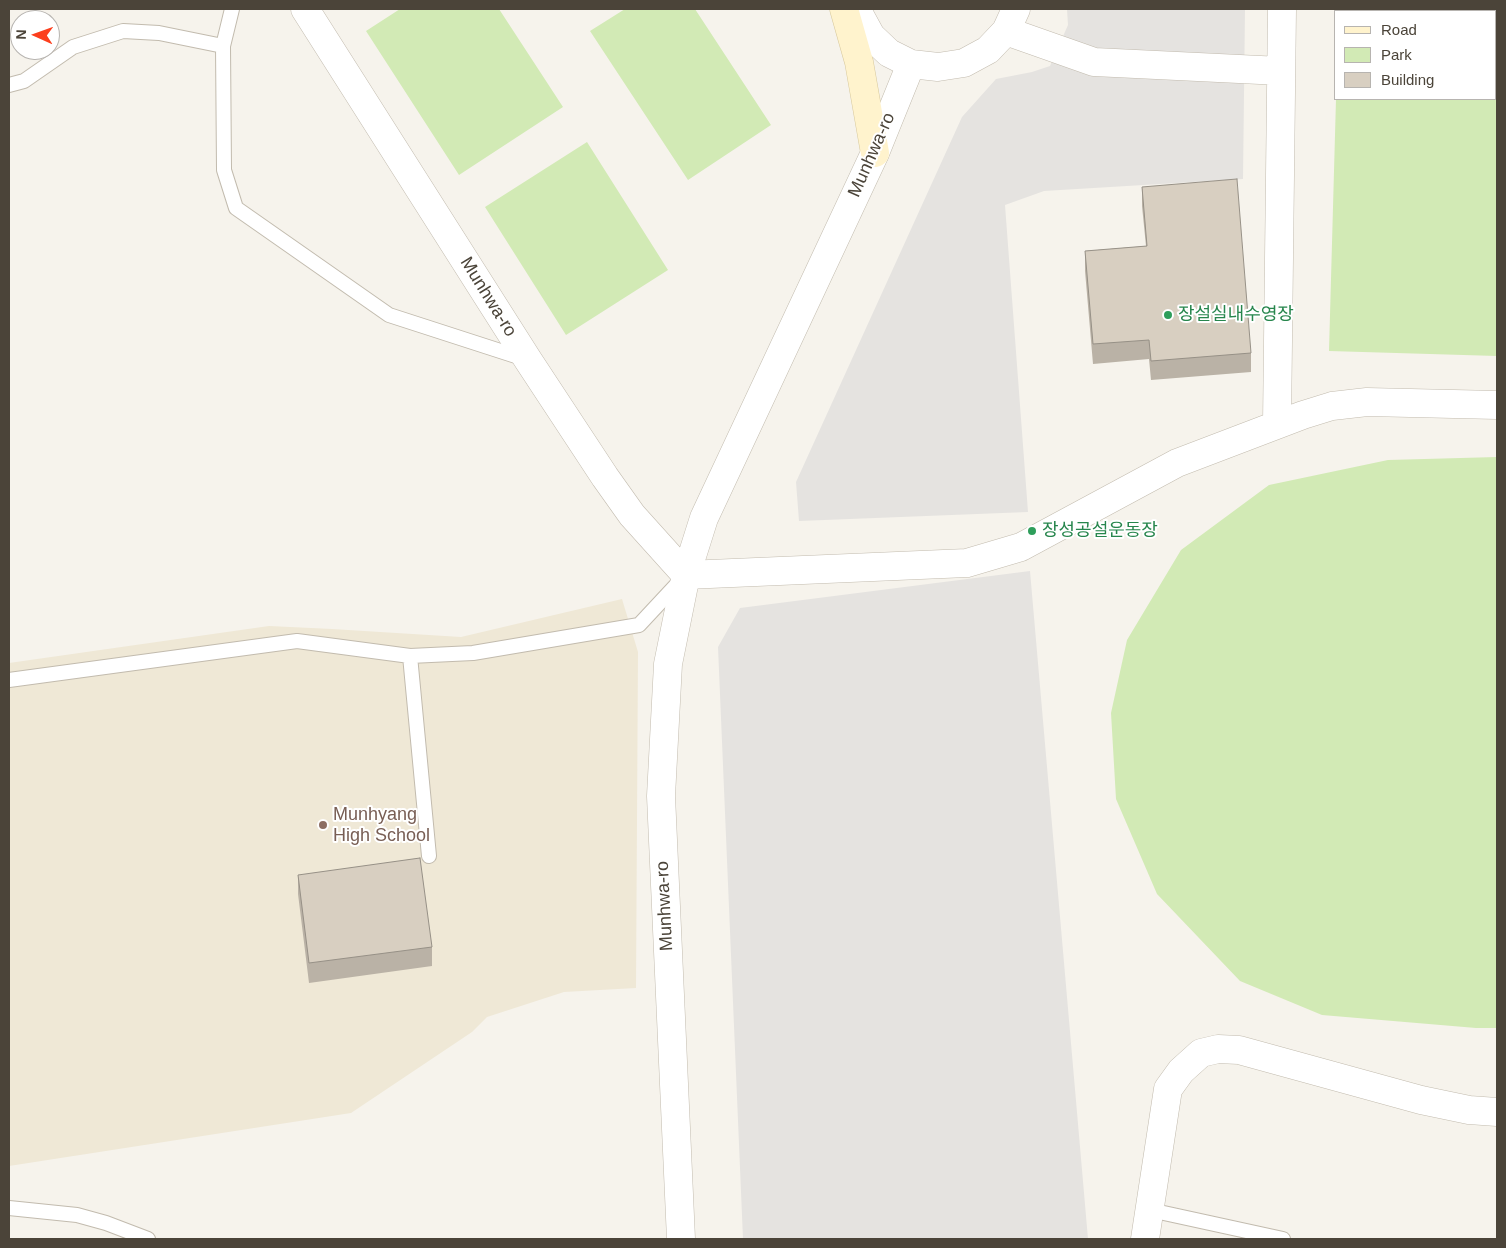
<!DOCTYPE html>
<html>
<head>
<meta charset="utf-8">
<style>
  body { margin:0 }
  #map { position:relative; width:1506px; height:1248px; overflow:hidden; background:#f6f3ec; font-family:Arial,sans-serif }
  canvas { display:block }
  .frame { position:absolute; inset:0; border:10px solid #4b4439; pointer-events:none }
  .legend { position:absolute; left:1334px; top:10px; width:162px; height:90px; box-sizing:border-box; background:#fff; border:1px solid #b7b4b0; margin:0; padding:6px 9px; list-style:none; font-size:15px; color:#4b4439 }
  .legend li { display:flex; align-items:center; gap:10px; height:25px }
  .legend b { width:25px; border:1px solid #b7b4b0 }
  .north { position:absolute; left:10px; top:10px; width:50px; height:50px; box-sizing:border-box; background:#fff; border:1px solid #b7b4b0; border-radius:50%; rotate:272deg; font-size:14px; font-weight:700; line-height:20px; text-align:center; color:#4b4439 }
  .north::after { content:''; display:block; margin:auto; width:18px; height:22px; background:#fc3f1d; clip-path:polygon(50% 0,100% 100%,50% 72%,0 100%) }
</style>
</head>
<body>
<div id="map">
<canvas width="1506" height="1248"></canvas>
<div class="frame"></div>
<ul class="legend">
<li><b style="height:6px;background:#fff3cd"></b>Road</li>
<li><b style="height:14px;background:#d2eab5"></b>Park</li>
<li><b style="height:14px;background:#d8cfc1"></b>Building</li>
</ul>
<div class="north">N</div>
</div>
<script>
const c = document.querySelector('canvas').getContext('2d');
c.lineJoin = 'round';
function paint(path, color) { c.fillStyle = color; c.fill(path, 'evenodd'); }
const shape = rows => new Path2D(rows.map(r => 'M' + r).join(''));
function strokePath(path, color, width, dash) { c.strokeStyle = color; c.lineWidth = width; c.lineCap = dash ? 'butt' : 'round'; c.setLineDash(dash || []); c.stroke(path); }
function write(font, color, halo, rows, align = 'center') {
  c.font = font + ' Arial,"Noto Sans KR",sans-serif'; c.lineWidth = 4; c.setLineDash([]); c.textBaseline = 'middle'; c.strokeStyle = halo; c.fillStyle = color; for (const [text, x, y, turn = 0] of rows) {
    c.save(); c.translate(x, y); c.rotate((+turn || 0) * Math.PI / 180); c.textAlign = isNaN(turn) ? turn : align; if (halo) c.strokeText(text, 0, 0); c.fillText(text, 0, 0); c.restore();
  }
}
paint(shape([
  [622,599,638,652,636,988,564,992,487,1017,472,1032,351,1113,9,1166,9,663,269,626,332,629,461,637]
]), '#efe8d6');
paint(shape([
  [400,9,499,9,563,107,459,175,366,31],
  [625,9,695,9,771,125,688,180,590,31],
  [1495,56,1497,57,1497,356,1329,351,1336,99,1495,99],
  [587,142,668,270,566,335,485,207],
  [1497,457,1497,1028,1476,1028,1322,1015,1240,981,1157,894,1116,799,1111,713,1127,640,1181,550,1269,485,1388,460]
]), '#d2eab5');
paint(shape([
  [1067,9,1245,9,1243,179,1044,191,1005,205,1028,512,799,521,796,482,962,117,996,79,1032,72,1050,66,1068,25],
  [1030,571,1088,1239,743,1239,718,647,740,608]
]), '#e5e3e0');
const service = shape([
  [232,9,223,46,224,170,236,208,389,315,525,359],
  [9,85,24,81,73,47,123,31,159,33,223,46],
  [410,656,429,856],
  [9,680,297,641,410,656,473,653,639,625,680,581],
  [9,1208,77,1215,106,1223,148,1239],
  [1150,1210,1283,1239]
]);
const minor = shape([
  [1006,31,1094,62,1281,71],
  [1277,424,1282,9],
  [686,575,967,563,1021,547,1177,463,1303,415,1332,406,1367,402,1497,405],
  [1145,1239,1168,1089,1181,1071,1201,1053,1218,1049,1239,1050,1421,1100,1469,1110,1497,1112]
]);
const tertiary = shape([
  [305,9,528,360,605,477,632,515,686,575],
  [858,9,859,14,871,36,889,53,911,64,938,67,964,63,988,50,1006,31,1016,9],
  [681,1239,661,796,668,664,686,575,704,518,875,153,911,64]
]);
const secondary = shape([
  [844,9,859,62,875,153]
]);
strokePath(service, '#c2bbae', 16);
strokePath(minor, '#c2bbae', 29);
strokePath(tertiary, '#c2bbae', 29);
strokePath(secondary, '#d6c79b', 29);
strokePath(shape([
  [1473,9,1481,11],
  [1495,16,1497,17]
]), '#c4b79f', 3, [2.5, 2.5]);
strokePath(service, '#fff', 14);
strokePath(minor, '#fff', 28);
strokePath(tertiary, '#fff', 28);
strokePath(secondary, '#fff3cd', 28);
paint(shape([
  [1142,187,1251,353,1251,372,1151,380,1149,359,1093,364,1085,271,1085,251,1146,246,1142,206],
  [298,875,432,947,432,966,309,983,298,894]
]), '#bab2a6');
const building = shape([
  [1237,179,1251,353,1151,361,1149,340,1093,344,1085,251,1147,246,1142,187,1237,179],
  [420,858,432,947,309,963,298,875,420,858]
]);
paint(building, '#d8cfc1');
strokePath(building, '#979187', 1);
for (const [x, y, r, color] of [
  [1168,315,5,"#2e9e5b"],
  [1032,531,5,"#2e9e5b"],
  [323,825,5,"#8d6e63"]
]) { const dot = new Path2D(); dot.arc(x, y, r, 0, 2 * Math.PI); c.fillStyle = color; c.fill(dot); strokePath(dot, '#fff', 2); }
write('18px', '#4b4439', '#fff', [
  ["Munhwa-ro",872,155,-66],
  ["Munhwa-ro",488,297,58],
  ["Munhwa-ro",665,906,-93]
]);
write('18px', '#27864d', '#fff', [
  ["장설실내수영장",1178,315],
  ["장성공설운동장",1042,531]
], 'left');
write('18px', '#785e54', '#fff', [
  ["Munhyang",333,815],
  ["High School",333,836]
], 'left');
</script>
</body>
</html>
